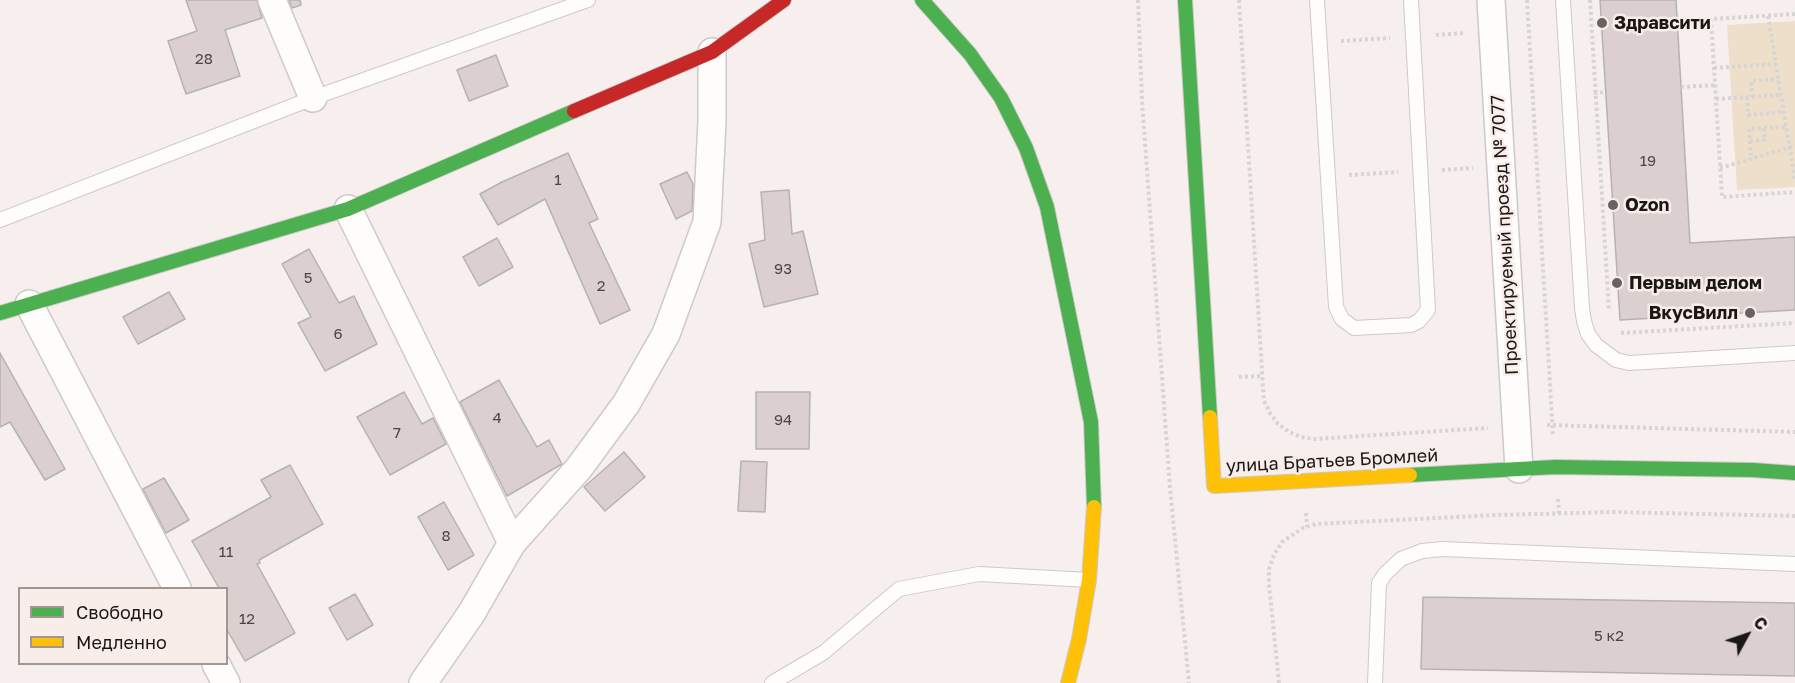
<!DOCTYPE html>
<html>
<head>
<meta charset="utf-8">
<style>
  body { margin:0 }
  #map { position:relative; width:1795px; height:683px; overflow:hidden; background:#f6efee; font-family:"Golos Text",sans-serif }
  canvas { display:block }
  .legend { position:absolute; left:18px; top:587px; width:210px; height:78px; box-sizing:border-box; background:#f9edea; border:2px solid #a09795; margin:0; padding:8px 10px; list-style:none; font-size:18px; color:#1b1716 }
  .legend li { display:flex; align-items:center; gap:12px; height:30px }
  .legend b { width:30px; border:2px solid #a09795 }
  .north { position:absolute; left:1717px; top:605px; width:60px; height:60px; -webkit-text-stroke:4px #f9edea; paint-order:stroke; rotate:50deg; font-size:16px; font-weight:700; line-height:24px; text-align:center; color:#1b1716 }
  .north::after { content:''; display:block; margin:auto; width:21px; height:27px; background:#1b1716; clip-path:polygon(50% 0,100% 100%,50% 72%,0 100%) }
</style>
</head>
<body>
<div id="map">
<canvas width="1795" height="683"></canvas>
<ul class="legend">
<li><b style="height:8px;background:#4caf50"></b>Свободно</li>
<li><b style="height:8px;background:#ffc107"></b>Медленно</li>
</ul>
<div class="north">С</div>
</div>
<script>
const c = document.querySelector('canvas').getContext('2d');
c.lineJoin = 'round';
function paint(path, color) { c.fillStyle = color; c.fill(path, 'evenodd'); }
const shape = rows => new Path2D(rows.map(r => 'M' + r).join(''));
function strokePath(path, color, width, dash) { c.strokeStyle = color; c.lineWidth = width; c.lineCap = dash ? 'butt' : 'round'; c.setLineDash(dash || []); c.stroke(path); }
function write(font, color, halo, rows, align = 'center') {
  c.font = font + ' "Golos Text",sans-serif'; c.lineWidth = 5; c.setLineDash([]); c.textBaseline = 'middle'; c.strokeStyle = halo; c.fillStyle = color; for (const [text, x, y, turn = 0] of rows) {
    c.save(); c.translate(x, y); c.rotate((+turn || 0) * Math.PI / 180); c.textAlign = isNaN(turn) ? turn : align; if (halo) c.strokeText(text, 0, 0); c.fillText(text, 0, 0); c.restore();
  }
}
paint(shape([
  [1795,21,1795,187,1737,190,1727,25]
]), '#eddfca');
const building = shape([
  [186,0,257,0,262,18,225,30,240,76,186,94,168,41,197,31,186,0],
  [289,0,300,0,301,5,292,8,289,0],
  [1600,0,1676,0,1690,243,1795,237,1795,310,1620,320,1600,0],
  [496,55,508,86,469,101,457,70,496,55],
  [568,153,598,219,589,223,630,310,600,324,545,199,498,225,480,194,502,182,568,153],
  [687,172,693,184,692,211,676,219,660,184,687,172],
  [789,190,792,234,803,231,818,294,764,307,749,244,765,240,761,192,789,190],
  [497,238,513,267,479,286,463,257,497,238],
  [309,249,339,303,354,296,377,344,325,371,298,323,311,317,282,264,309,249],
  [169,292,185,319,138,344,123,317,169,292],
  [0,353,65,469,45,480,10,422,0,427,0,353],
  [499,380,537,447,549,440,562,464,507,496,460,402,499,380],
  [404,392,422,424,433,418,446,444,390,475,357,417,404,392],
  [756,392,810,392,809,449,756,449,756,392],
  [624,452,645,477,605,511,584,487,624,452],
  [741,461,767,462,765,512,738,511,741,461],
  [290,465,323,524,259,560,260,563,257,564,295,633,245,661,226,628,226,588,219,588,192,541,271,497,261,480,290,465],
  [164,478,189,520,166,533,143,489,164,478],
  [444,502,474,555,448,570,418,517,444,502],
  [355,594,373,625,347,640,329,608,355,594],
  [1423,597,1795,603,1795,676,1421,669,1423,597]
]);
paint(building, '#dccfd0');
strokePath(building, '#b7b2b2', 1.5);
const lane = shape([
  [1317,0,1336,307,1342,319,1354,328,1411,325,1419,321,1428,310,1411,0],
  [1563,0,1582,308,1584,321,1588,334,1596,345,1616,360,1629,363,1795,353],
  [0,220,313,98,588,0],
  [772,683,823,653,899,589,979,574,1089,580],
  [1375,683,1379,583,1385,574,1401,559,1422,551,1443,549,1795,564]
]);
const street = shape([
  [272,0,313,98],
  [1491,0,1519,469],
  [348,209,512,543],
  [29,304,177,588],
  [216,664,226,683],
  [423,683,471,614,512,543,579,468,626,404,666,334,707,222,712,121,712,52]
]);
const fast = shape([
  [922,0,970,54,1001,98,1026,148,1047,207,1091,422,1094,507],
  [1185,0,1210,417],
  [0,313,348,209,574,111],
  [1410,475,1555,467,1753,470,1795,473]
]);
const slow = shape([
  [1210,417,1214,486,1410,475],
  [1068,683,1079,639,1089,580,1094,507]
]);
const jam = shape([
  [574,111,712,52,784,0]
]);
strokePath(lane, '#cec9c8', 16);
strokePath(street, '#cec9c8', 30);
strokePath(fast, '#cec9c8', 16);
strokePath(slow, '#cec9c8', 16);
strokePath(jam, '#cec9c8', 16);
strokePath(shape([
  [1138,0,1142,101,1170,488,1189,683],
  [1239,0,1263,387,1264,401,1270,413,1278,424,1289,432,1301,437,1314,439,1488,428],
  [1527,0,1553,435],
  [1590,0,1609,311],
  [1795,14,1711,19,1722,197,1795,192],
  [1768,16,1795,180],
  [1436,35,1465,33],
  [1341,41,1390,38],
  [1714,68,1776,64],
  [1681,87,1715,85],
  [1594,93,1605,92],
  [1747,97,1748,115,1784,112],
  [1752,97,1751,81,1778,79],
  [1716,99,1781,95],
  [1764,128,1765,140,1750,141,1749,129,1764,128,1786,127],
  [1750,141,1751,159],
  [1720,168,1795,146],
  [1442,170,1473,168],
  [1349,175,1398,172],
  [1621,333,1795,323],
  [1239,377,1262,376],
  [1547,425,1795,432],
  [1558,499,1559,513],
  [1306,513,1307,527],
  [1279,683,1269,585,1269,569,1274,555,1282,542,1303,528,1316,524,1496,515,1613,512,1795,516]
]), '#d7d5d4', 4, [3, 3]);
strokePath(lane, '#fefdfc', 14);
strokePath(street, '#fefdfc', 27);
strokePath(fast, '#4caf50', 14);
strokePath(slow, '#ffc107', 14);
strokePath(jam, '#c62828', 14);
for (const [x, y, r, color] of [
  [1602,23,6,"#686362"],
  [1613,205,6,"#686362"],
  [1617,283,6,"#686362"],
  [1750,313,6,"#686362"]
]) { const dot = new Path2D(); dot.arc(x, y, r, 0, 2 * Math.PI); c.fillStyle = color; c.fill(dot); strokePath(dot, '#f9edea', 2); }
write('15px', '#4b4544', null, [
  ["28",204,59],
  ["19",1648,161],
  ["1",558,180],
  ["93",783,269],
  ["5",308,278],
  ["2",601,286],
  ["6",338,334],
  ["4",497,418],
  ["94",783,420],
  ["7",397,433],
  ["8",446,536],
  ["11",226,552],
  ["12",247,619],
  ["5 к2",1609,636]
]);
write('bold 18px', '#1b1716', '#f9edea', [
  ["Здравсити",1614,23],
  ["Ozon",1625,205],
  ["Первым делом",1629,283],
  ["ВкусВилл",1738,313,"right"]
], 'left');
write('18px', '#1b1716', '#f9edea', [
  ["Проектируемый проезд № 7077",1505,235,-93],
  ["улица Братьев Бромлей",1332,461,-3]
]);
</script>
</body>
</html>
